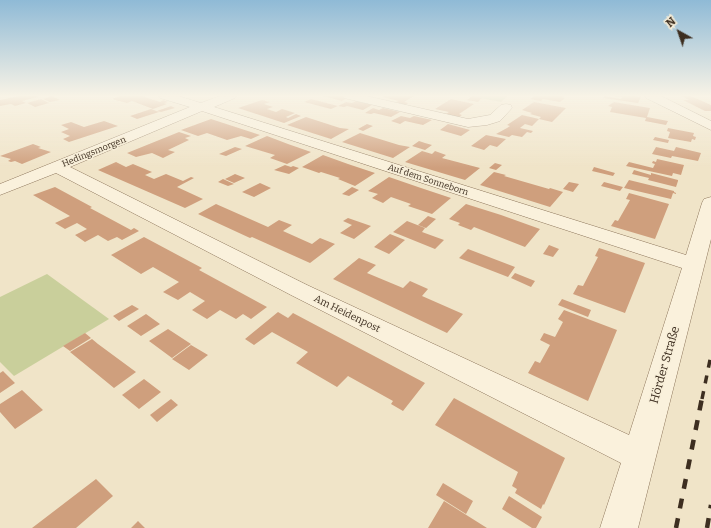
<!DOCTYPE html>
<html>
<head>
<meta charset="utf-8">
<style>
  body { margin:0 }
  #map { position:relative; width:711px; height:528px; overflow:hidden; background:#f0e4c8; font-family:Bitter,serif }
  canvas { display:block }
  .north { position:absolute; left:659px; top:12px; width:40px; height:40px; -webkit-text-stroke:3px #f7eed8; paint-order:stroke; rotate:320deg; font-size:11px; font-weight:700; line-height:16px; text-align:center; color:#3d2e20 }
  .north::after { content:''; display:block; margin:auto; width:14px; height:18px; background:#3d2e20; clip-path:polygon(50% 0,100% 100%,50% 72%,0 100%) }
</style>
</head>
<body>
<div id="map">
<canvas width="711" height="528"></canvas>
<div class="north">N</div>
</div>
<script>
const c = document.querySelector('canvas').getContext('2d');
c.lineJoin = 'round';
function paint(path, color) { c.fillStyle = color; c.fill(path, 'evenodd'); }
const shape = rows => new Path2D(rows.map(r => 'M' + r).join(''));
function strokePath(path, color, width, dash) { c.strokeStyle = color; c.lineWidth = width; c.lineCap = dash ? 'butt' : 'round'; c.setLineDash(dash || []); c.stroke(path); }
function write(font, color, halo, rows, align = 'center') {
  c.font = font + ' Bitter,serif'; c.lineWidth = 3; c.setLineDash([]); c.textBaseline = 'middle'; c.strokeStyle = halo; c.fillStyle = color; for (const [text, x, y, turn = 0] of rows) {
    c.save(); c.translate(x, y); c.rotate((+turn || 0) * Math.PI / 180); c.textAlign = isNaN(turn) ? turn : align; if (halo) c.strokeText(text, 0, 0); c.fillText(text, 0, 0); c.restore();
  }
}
paint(shape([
  [47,274,109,319,14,376,0,362,0,297]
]), '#c9cf9b');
paint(shape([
  [464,95,509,95,501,102]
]), '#bfc49a');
paint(shape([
  [23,95,32,95,38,97,22,101,26,103,15,106,11,104,0,106,0,100],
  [114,95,139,95,160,102,163,100,168,102,164,103,167,104,153,109,132,101,127,103,112,99,119,96],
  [319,95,335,95,348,97,342,101],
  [387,95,416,95,404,102,408,103,405,105,396,102,399,101,382,97],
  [536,95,565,95,562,97,565,98,560,102,543,99,541,101,530,99],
  [608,95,625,95,641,97,638,103,603,98,605,96,621,99,622,97],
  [679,95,693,95,691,96,711,105,711,111,705,111,683,100,689,100],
  [52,96,60,100,50,102,43,99],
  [472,96,482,98,478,102,467,100],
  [41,99,49,103,35,107,27,103],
  [311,99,338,106,346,102,352,103,356,101,372,105,363,110,347,106,344,107,338,106,331,109,304,102],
  [451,99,474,104,459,114,462,115,459,117,446,114,449,112,435,109],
  [262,100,270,102,264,104,273,107,267,109,276,112,282,109,295,113,286,117,288,118,296,114,301,116,284,123,238,108],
  [534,102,566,108,552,122,539,119,532,126,525,124,520,128,533,131,531,133,527,132,522,137,512,135,509,137,496,134,507,128,510,126,507,125,522,115,539,119,541,117,530,114,532,113,522,110],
  [614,102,650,108,647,117,668,121,666,125,645,121,646,118,610,112,612,107,608,106],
  [171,106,175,108,161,112,157,111],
  [373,108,379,110,383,108,400,112,391,117,374,113,371,114,365,113],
  [151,109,159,112,137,119,130,116],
  [401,116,410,118,414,116,432,120,423,125,405,121,400,124,391,121],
  [306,117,340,128,349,129,331,139,287,125],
  [211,119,251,132,260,135,251,139,241,136,227,140,207,133,198,136,181,130],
  [104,121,118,126,69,142,63,139,70,136,61,132,69,129,61,125,71,122,84,127],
  [367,124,373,126,363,131,358,129],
  [448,124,470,130,461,136,440,130],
  [668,128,694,133,693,136,696,137,695,140,692,139,691,142,668,138,670,132,667,131],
  [179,132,191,136,185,138,189,140,168,150,175,152,163,158,152,153,136,157,127,153],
  [360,133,399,145,410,147,393,158,342,142],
  [486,135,506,139,497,147,490,145,484,150,471,146],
  [267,136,288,144,311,152,287,164,270,158,275,155,245,146],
  [655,137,669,140,668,143,653,140],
  [419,141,425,143,432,145,425,150,412,146],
  [33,144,41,147,38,148,51,152,22,164,15,161,11,162,8,161,11,159,0,156],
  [235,147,242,149,226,156,219,154],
  [656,147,674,151,676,147,701,153,698,161,672,156,671,158,652,154],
  [422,151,432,154,435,151,446,155,442,158,480,168,465,180,405,162],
  [323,155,348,164,375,173,355,186,338,179,340,178,321,172,319,173,302,167],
  [657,159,684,165,681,175,673,173,672,176,626,166,629,162,653,168,655,164,652,163,653,161,656,162],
  [116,162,126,167,133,164,152,172,145,175,154,179,166,174,183,181,191,177,194,178,177,187,203,199,185,208,98,170],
  [495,163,502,165,496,170,489,168],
  [285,165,291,167,293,166,299,168,289,174,274,170],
  [594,167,615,173,613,176,592,171],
  [634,170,651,175,651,173,678,180,678,181,676,187,648,180,649,178,632,174],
  [494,172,506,175,504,176,549,189,550,188,563,192,550,207,480,185],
  [235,174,245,178,234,183,225,179],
  [389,177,418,187,451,198,432,214,408,206,411,204,391,197,383,203,372,198,378,194,368,191],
  [223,179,234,184,228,186,218,182],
  [629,180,674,191,674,192,676,193,676,194,673,193,671,199,624,188],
  [569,182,579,184,573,192,563,189],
  [604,182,623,187,620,191,601,186],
  [260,183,271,188,254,197,242,192],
  [55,187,92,207,90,208,131,230,134,228,139,231,122,240,117,237,108,241,98,235,85,242,75,235,87,229,77,223,65,229,55,223,70,216,33,195],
  [352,187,359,190,349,196,342,194],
  [629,193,669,204,655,239,611,226,615,220,618,221,630,200,626,199],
  [216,204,268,227,279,220,292,225,283,231,312,244,320,238,335,244,310,263,252,237,250,238,198,214],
  [466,204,501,215,540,229,525,247,474,227,471,230,458,225,460,223,449,219],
  [428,216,436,219,426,228,418,225],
  [348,218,371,226,354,239,340,233,352,225,343,221],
  [407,221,425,228,422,232,444,240,435,249,393,232],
  [390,234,405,240,389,254,374,247],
  [144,237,202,268,199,270,267,307,251,319,243,314,236,319,220,310,207,319,192,310,205,301,190,292,178,300,163,292,179,282,153,267,141,274,111,255],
  [549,245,559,249,553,257,543,254],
  [599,248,645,263,625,313,573,294,578,285,583,286,598,257,595,256],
  [468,249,515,267,508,277,459,258],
  [359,258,376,265,367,273,403,288,410,281,428,289,422,296,463,314,447,333,333,279],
  [515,273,535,281,531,287,511,278],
  [562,299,591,310,588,317,558,305],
  [132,305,139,309,119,321,113,316],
  [564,310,617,330,588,401,528,373,535,361,540,363,550,345,540,340,544,333,555,337,563,322,558,319],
  [278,312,288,318,293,313,425,383,403,411,391,404,393,401,348,376,337,387,296,363,308,352,272,332,254,345,245,339],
  [146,314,160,324,141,336,127,326],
  [168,329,191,344,172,358,149,341],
  [85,333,91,338,70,351,63,346],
  [92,339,98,344,136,372,114,388,70,352],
  [191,345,208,355,189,370,172,359],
  [3,371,15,383,0,393,0,373],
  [144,379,161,392,139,409,122,395],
  [22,390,43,410,15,429,0,412,0,404],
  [454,398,565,458,544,505,543,504,541,509,515,493,517,489,512,486,518,472,435,425],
  [171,399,178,405,157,422,150,415],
  [96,479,113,496,76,528,32,528],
  [443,483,473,501,466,514,436,495],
  [509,496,542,517,536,528,532,528,502,509],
  [444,501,460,511,487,528,428,528],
  [138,521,145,528,131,528]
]), '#cf9f7d');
const minor = shape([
  [158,95,175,95,201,103,222,95,237,95,235,98,214,107,686,255,702,203,704,199,711,197,711,239,638,528,600,528,621,463,291,295,56,173,0,195,0,184,190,107,160,98,158,95],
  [202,111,682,268,629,435,307,285,70,167,202,111],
  [342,95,362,95,468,119,490,115,501,105,506,104,511,105,512,108,500,121,487,125,468,127,344,98,342,95],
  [644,95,659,95,711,121,711,130,646,98,644,95]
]);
strokePath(minor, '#8d765c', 1);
paint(minor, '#faf1dc');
strokePath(shape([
  [702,399,711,355]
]), '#3d2e20', 3.5, [8, 8]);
strokePath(shape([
  [676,528,702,398],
  [707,528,711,505]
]), '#3d2e20', 4.5, [10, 10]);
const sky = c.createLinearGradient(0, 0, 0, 168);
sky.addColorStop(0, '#8fbad6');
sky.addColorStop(0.57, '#f8f3e6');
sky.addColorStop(1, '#f8f3e600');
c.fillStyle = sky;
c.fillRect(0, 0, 711, 168);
write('9px', '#3d2e20', '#f7eed8', [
  ["Hedingsmorgen",94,152,-22],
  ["Auf dem Sonneborn",428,180,18]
]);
write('10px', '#3d2e20', '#f7eed8', [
  ["Am Heidenpost",347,314,26]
]);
write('12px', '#3d2e20', '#f7eed8', [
  ["Hörder Straße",665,365,-74]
]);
</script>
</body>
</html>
